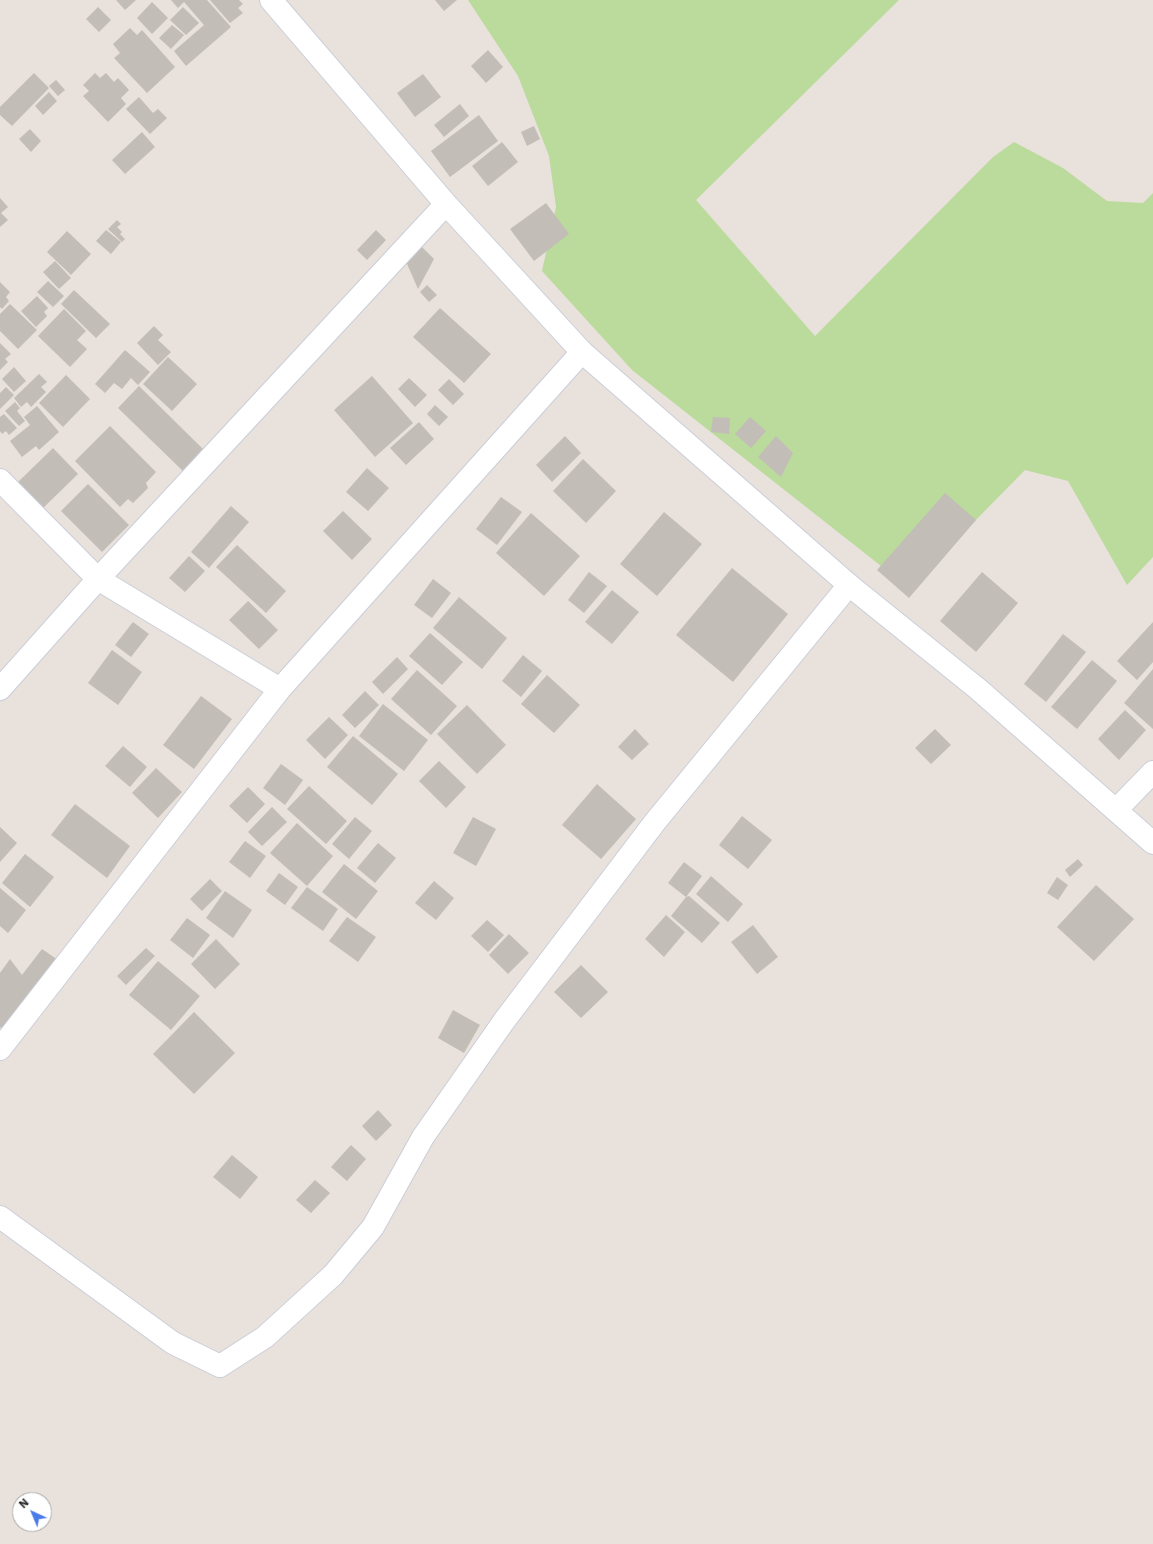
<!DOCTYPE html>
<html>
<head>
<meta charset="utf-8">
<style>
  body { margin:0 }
  #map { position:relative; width:1153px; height:1544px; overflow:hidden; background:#e9e1db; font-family:"Work Sans",sans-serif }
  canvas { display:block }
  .north { position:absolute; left:12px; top:1492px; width:40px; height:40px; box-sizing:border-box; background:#fff; border:1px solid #a9a9a9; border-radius:50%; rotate:316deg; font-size:11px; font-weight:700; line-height:16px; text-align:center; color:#282828 }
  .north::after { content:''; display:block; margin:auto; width:14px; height:18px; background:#4a7be8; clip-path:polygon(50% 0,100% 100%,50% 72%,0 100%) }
</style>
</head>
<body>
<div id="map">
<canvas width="1153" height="1544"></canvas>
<div class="north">N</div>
</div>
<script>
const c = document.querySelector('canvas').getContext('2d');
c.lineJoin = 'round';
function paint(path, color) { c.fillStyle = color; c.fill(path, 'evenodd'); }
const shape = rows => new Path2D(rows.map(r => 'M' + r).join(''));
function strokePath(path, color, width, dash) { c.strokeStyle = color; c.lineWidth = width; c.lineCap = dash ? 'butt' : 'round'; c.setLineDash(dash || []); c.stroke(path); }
paint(shape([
  [468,0,899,0,696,200,815,336,993,157,1014,142,1063,168,1107,201,1143,203,1153,193,1153,557,1127,585,1068,481,1025,470,909,588,632,370,542,271,556,207,549,156,518,76]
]), '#badb9c');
paint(shape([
  [116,0,136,0,125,10],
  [171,0,207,0,231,27,186,66,174,51,204,25,184,2,178,8],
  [210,0,239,0,243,4,238,8,243,13,230,23],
  [435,0,457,0,444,11],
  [152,2,168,18,152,34,137,18],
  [98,7,111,20,99,32,86,19],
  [183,7,199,23,186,35,170,20],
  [172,25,184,35,171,49,159,38],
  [130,28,137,35,142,30,175,67,147,93,114,58,120,53,113,44],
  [488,50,503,67,486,83,471,66],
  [34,73,49,88,12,126,0,115,0,107],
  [95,73,100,78,106,73,114,82,118,78,129,90,121,98,126,104,108,122,83,96,89,91,83,85],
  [423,74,441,97,415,117,397,93],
  [56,80,65,90,58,96,49,86],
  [49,92,57,101,43,115,35,106],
  [139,97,153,113,158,109,167,118,150,134,126,109],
  [460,104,469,116,444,137,434,125],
  [479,115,498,141,450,177,431,151],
  [534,126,540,139,527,146,521,132],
  [30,129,41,141,31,152,19,139],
  [142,132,155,147,125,174,112,160],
  [502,142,518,162,488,186,472,166],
  [0,198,8,207,1,213,8,220,0,227],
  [546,203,569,234,534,261,510,229],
  [117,220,121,224,117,227,122,232,120,234,125,239,122,242,108,229],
  [106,230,121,242,111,254,96,241],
  [376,230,386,240,367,260,357,250],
  [67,231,91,254,71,275,47,252],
  [418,243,434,259,418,289,404,257],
  [55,261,71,278,59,289,43,272],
  [48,281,64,296,53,307,37,292],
  [0,282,10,292,6,297,9,301,2,309,0,307],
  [427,285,437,295,429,302,420,292],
  [74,290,110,324,96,338,61,304],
  [37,296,48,308,44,312,47,316,36,327,21,311],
  [10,304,37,330,18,349,0,331,0,314],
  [440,308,491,354,464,383,413,337],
  [64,309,86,331,77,340,87,349,70,367,38,336],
  [154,326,163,335,158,340,171,352,158,365,137,343],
  [0,343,11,354,5,359,8,362,0,370],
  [125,350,150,372,138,385,131,378,122,389,114,383,105,393,95,384],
  [168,357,197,384,172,411,143,384],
  [14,367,26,381,14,392,2,379],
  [39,374,47,382,41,387,46,392,31,407,27,402,21,407,14,398],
  [66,375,90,399,63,427,39,403],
  [372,376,413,423,375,457,334,410],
  [409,378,427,395,415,407,398,389],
  [449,379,464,394,453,405,438,390],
  [139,386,206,452,185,473,118,408],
  [6,387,14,395,0,409,0,393],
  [15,402,20,408,17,411,25,421,19,426,5,411],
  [435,405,448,417,439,426,427,414],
  [37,406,59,432,39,450,36,446,22,457,10,441,30,425,24,417],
  [4,414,17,428,9,435,6,431,2,434,0,431,0,417],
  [713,417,730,418,729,434,711,432],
  [750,417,766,431,751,448,735,434],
  [419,422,434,439,406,465,390,448],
  [110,426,156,472,146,483,148,488,133,503,128,499,120,507,75,461],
  [565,436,581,453,552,482,536,465],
  [776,436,793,453,781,477,758,457],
  [53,448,78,474,42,509,17,483],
  [583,459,616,491,586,523,553,491],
  [367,468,389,488,368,511,346,492],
  [88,484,129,525,102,552,61,511],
  [945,493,976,520,909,598,877,570],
  [501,497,522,512,497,545,476,529],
  [231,506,249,522,209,568,191,552],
  [343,511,372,539,352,560,323,531],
  [664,512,702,544,657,596,620,564],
  [531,513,580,556,544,596,496,553],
  [237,545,286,591,266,613,216,567],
  [189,556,205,571,185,592,169,578],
  [732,568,788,614,733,682,676,635],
  [589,572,607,586,584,613,568,600],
  [982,572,1018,603,976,652,940,621],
  [433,579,451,593,432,618,414,605],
  [612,590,639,612,612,644,585,622],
  [459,597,507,638,482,669,433,628],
  [248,601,278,630,259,649,229,620],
  [133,622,149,634,131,657,115,645],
  [1153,622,1153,662,1137,680,1117,661],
  [430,633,463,662,442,685,409,656],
  [1063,634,1086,652,1046,702,1024,684],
  [112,650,142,672,118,705,88,683],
  [523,655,542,671,521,697,502,681],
  [397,657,408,669,383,694,372,682],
  [1092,660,1117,681,1077,729,1051,707],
  [1153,669,1153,729,1124,703],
  [417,670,457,706,431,735,391,699],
  [547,675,580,705,554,733,521,704],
  [365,691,379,705,355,728,342,715],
  [201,696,232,719,194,769,163,745],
  [383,704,428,740,404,771,359,736],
  [467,705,506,745,477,774,437,734],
  [1125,710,1146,730,1119,760,1098,739],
  [329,717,348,735,325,759,306,740],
  [635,729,649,744,632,760,618,747],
  [935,729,951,745,931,764,915,748],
  [353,736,398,774,372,805,327,767],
  [123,746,147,767,130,787,105,766],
  [439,761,466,787,446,808,419,781],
  [281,764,303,780,285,805,263,788],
  [156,768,182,792,158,818,132,793],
  [597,784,636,819,601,859,562,825],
  [309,786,347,821,326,844,287,809],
  [248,787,265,804,247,823,229,806],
  [75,804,130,846,107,878,51,835],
  [272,807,287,822,262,846,248,832],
  [742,816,772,840,748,869,719,845],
  [355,817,372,831,349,859,332,844],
  [473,817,496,829,476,866,453,853],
  [297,823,333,856,307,886,270,853],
  [0,827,17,843,0,862],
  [245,841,266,856,250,878,229,862],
  [378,843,396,858,375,883,357,868],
  [25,854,54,877,30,907,2,883],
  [1078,859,1083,865,1070,877,1065,870],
  [684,862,702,876,686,897,668,883],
  [344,864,378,891,356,919,322,892],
  [279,873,298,887,285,905,266,891],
  [711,876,743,904,728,922,696,894],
  [1057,877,1068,885,1058,900,1047,893],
  [210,879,222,891,202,911,190,899],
  [434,881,454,898,436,920,415,903],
  [1096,885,1134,919,1094,961,1057,927],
  [307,887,338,909,323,931,291,908],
  [0,888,26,910,8,933,0,926],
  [225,891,252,910,233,938,206,918],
  [689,896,720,923,702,943,671,916,686,897],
  [666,915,685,932,664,957,645,939],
  [347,917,376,937,358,962,329,941],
  [187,918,210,935,193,958,170,940],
  [487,920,504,935,488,952,471,936],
  [753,925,778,957,757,974,731,942],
  [509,934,529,953,508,974,489,955],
  [216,939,240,964,215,989,191,964],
  [146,948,155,956,126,985,117,976],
  [42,949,58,960,5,1032,0,1027,0,973,10,959,22,975],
  [158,961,200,996,171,1030,129,995],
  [581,965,608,992,581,1018,554,992],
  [453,1010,480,1025,464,1053,438,1038],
  [194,1012,235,1053,194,1094,153,1054],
  [378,1110,392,1125,376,1141,362,1126],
  [351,1145,366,1159,347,1181,331,1167],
  [232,1155,258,1177,240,1199,213,1177],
  [315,1180,330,1193,311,1213,296,1200]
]), '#c2bdb7');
const minor = shape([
  [0,480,98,579,280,689],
  [0,689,98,579,446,204],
  [1116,810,1153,772],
  [0,1049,280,689,582,352],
  [0,1217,173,1343,220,1366,265,1337,333,1275,373,1227,423,1137,504,1021,655,822,849,585]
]);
const secondary = shape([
  [271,0,446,204,582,352,849,585,978,689,1153,843]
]);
strokePath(minor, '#caced9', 24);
strokePath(secondary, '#caced9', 24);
strokePath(minor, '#fff', 22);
strokePath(secondary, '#fff', 22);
</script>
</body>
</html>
